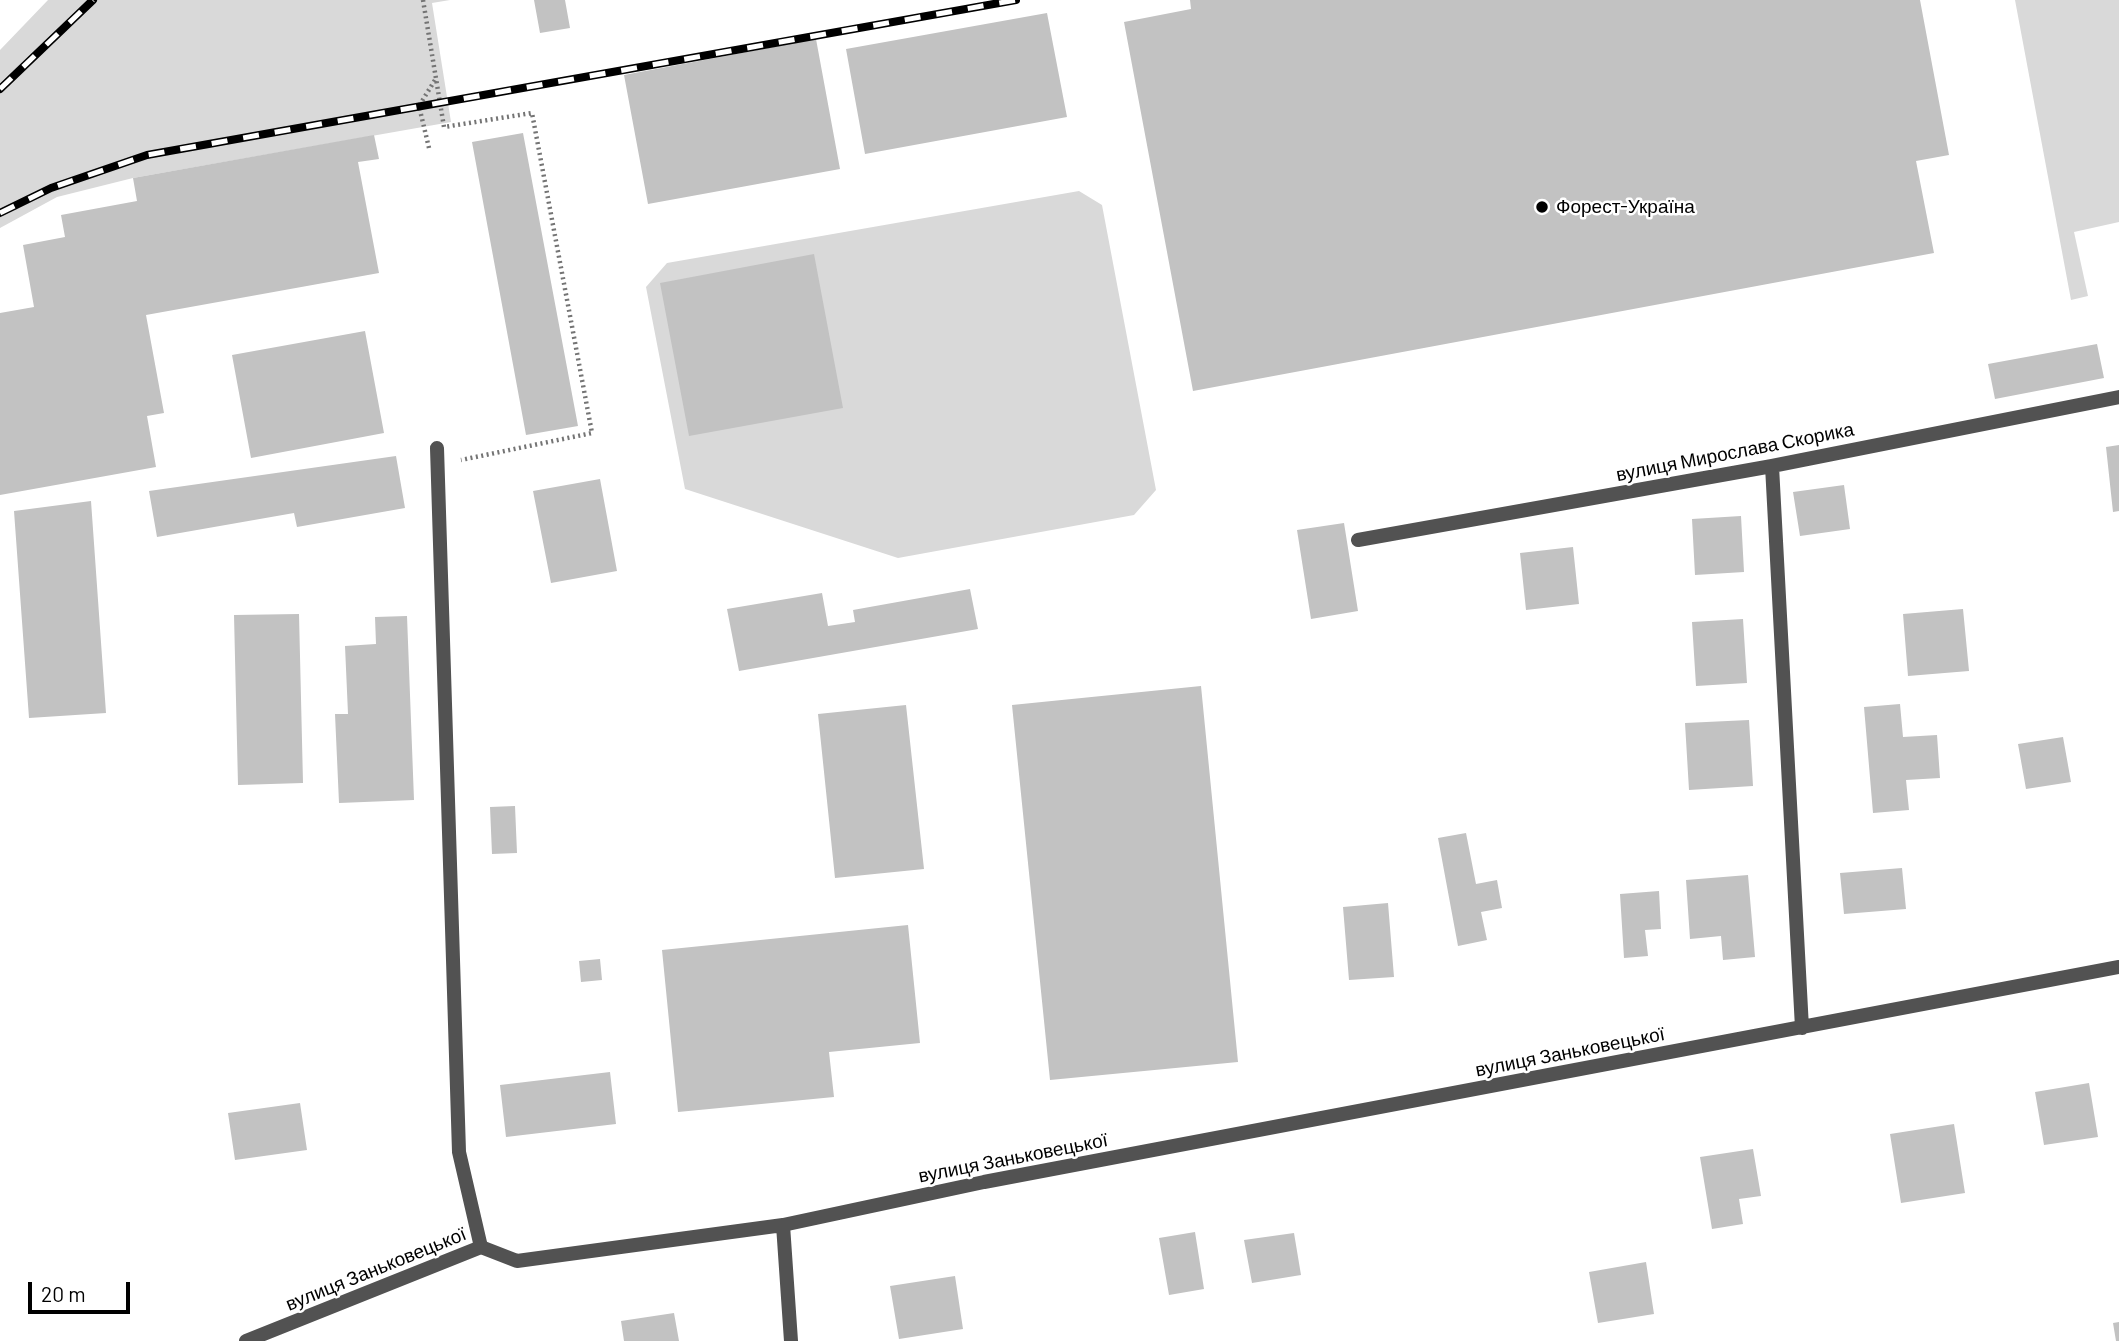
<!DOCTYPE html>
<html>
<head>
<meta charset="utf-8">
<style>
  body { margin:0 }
  #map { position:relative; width:2119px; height:1341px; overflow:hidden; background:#fff; font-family:Barlow,sans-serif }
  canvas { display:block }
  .scale { position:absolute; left:28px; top:1282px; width:102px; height:32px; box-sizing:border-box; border:4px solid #000; border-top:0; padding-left:9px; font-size:21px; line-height:24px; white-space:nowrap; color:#000; -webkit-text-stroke:5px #fff; paint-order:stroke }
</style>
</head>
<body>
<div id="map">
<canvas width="2119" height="1341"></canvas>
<div class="scale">20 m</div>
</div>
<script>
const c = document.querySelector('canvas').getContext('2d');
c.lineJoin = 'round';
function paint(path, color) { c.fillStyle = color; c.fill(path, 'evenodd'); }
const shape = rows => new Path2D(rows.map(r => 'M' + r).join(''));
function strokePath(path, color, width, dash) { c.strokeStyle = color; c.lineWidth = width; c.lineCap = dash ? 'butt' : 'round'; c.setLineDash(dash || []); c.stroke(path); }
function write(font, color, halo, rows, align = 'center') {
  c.font = font + ' Barlow,sans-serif'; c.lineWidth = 5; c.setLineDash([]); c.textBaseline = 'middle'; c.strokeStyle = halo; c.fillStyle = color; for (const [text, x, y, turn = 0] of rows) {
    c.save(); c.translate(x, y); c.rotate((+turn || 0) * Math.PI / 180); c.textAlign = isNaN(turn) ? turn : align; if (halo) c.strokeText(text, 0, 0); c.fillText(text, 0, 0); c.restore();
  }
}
paint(shape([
  [48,0,450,0,432,3,451,122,133,178,57,197,0,228,0,50],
  [2015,0,2119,0,2119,222,2074,232,2088,296,2071,300],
  [1079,191,1102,205,1156,490,1134,515,898,558,685,489,646,287,667,263]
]), '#d9d9d9');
paint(shape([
  [534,0,565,0,570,28,540,33],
  [1190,0,1920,0,1949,155,1916,161,1934,253,1193,391,1124,22,1191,9],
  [1047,13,1067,117,865,154,846,49],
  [816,39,840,169,648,204,624,75],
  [523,133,578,426,526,435,472,142],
  [374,135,379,159,358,162,379,273,146,315,164,413,147,416,156,467,0,495,0,313,34,307,23,245,65,237,61,215,137,201,133,178],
  [814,254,843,408,689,436,660,283],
  [365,331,384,433,251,458,232,355],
  [2097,344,2104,378,1995,399,1988,364],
  [2119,445,2119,511,2113,512,2106,447],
  [396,456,405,508,297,527,294,513,157,537,149,491],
  [600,479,617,571,551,583,533,491],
  [1844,485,1850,529,1800,536,1793,492],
  [91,501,106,713,29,718,14,511],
  [1741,516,1744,572,1695,575,1692,519],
  [1344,523,1358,611,1311,619,1297,530],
  [1573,547,1579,604,1526,610,1520,553],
  [970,589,978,629,739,671,727,609,822,593,828,626,855,622,853,610],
  [1963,609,1969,671,1908,676,1903,614],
  [299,614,303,783,238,785,234,615],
  [407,616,414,800,339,803,335,714,348,714,345,646,376,644,375,617],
  [1743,619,1747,683,1696,686,1692,622],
  [1201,686,1238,1062,1050,1080,1012,705],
  [1900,704,1903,737,1937,735,1940,778,1906,780,1909,810,1873,813,1864,707],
  [906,705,924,869,835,878,818,714],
  [1749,720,1753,786,1689,790,1685,723],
  [2063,737,2071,782,2026,789,2018,744],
  [515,806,517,853,492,854,490,807],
  [1466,833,1476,884,1497,880,1502,908,1481,912,1487,940,1458,946,1438,838],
  [1902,868,1906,909,1844,914,1840,873],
  [1748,875,1755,957,1723,960,1721,936,1690,939,1686,880],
  [1659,891,1661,929,1645,930,1648,956,1624,958,1620,894],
  [1388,903,1394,977,1349,980,1343,907],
  [908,925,920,1043,829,1052,834,1097,678,1112,662,950],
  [600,959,602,980,581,982,579,961],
  [610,1072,616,1124,506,1137,500,1085],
  [2089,1083,2098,1137,2044,1145,2035,1092],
  [300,1103,307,1150,235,1160,228,1113],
  [1954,1124,1965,1193,1901,1203,1890,1134],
  [1753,1149,1761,1196,1739,1199,1743,1224,1712,1229,1700,1157],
  [1195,1232,1204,1289,1169,1295,1159,1238],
  [1294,1233,1301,1275,1252,1283,1244,1240],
  [1646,1262,1654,1314,1598,1323,1589,1272],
  [955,1276,963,1329,899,1339,890,1286],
  [674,1313,679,1341,624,1341,621,1321],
  [2119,1322,2119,1341,2116,1341,2113,1323]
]), '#c2c2c2');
strokePath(shape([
  [423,0,444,127,532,113,592,433,461,460],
  [429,148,419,106,435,80]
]), '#747474', 4.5, [2, 3.5]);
strokePath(shape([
  [437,448,459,1152,481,1247]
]), '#525252', 14);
strokePath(shape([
  [1772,466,1802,1028],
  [1358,540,1772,466,2119,397],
  [783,1225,791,1341],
  [246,1341,481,1247,517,1261,783,1225,984,1182,2119,967]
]), '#525252', 14);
const rail = shape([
  [0,89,93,0],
  [0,213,51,188,147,155,1016,0]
]);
strokePath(rail, '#000', 8);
strokePath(rail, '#fff', 5, [16]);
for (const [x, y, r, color] of [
  [1542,207,7,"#000"]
]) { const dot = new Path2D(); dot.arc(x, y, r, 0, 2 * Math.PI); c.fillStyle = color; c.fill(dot); strokePath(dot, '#fff', 2.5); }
write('19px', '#000', '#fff', [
  ["Форест-Україна",1556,207]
], 'left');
write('19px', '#000', '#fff', [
  ["вулиця Мирослава Скорика",1735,452,-11],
  ["вулиця Заньковецької",1570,1052,-11],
  ["вулиця Заньковецької",1013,1158,-11],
  ["вулиця Заньковецької",376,1269,-22]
]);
</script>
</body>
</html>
